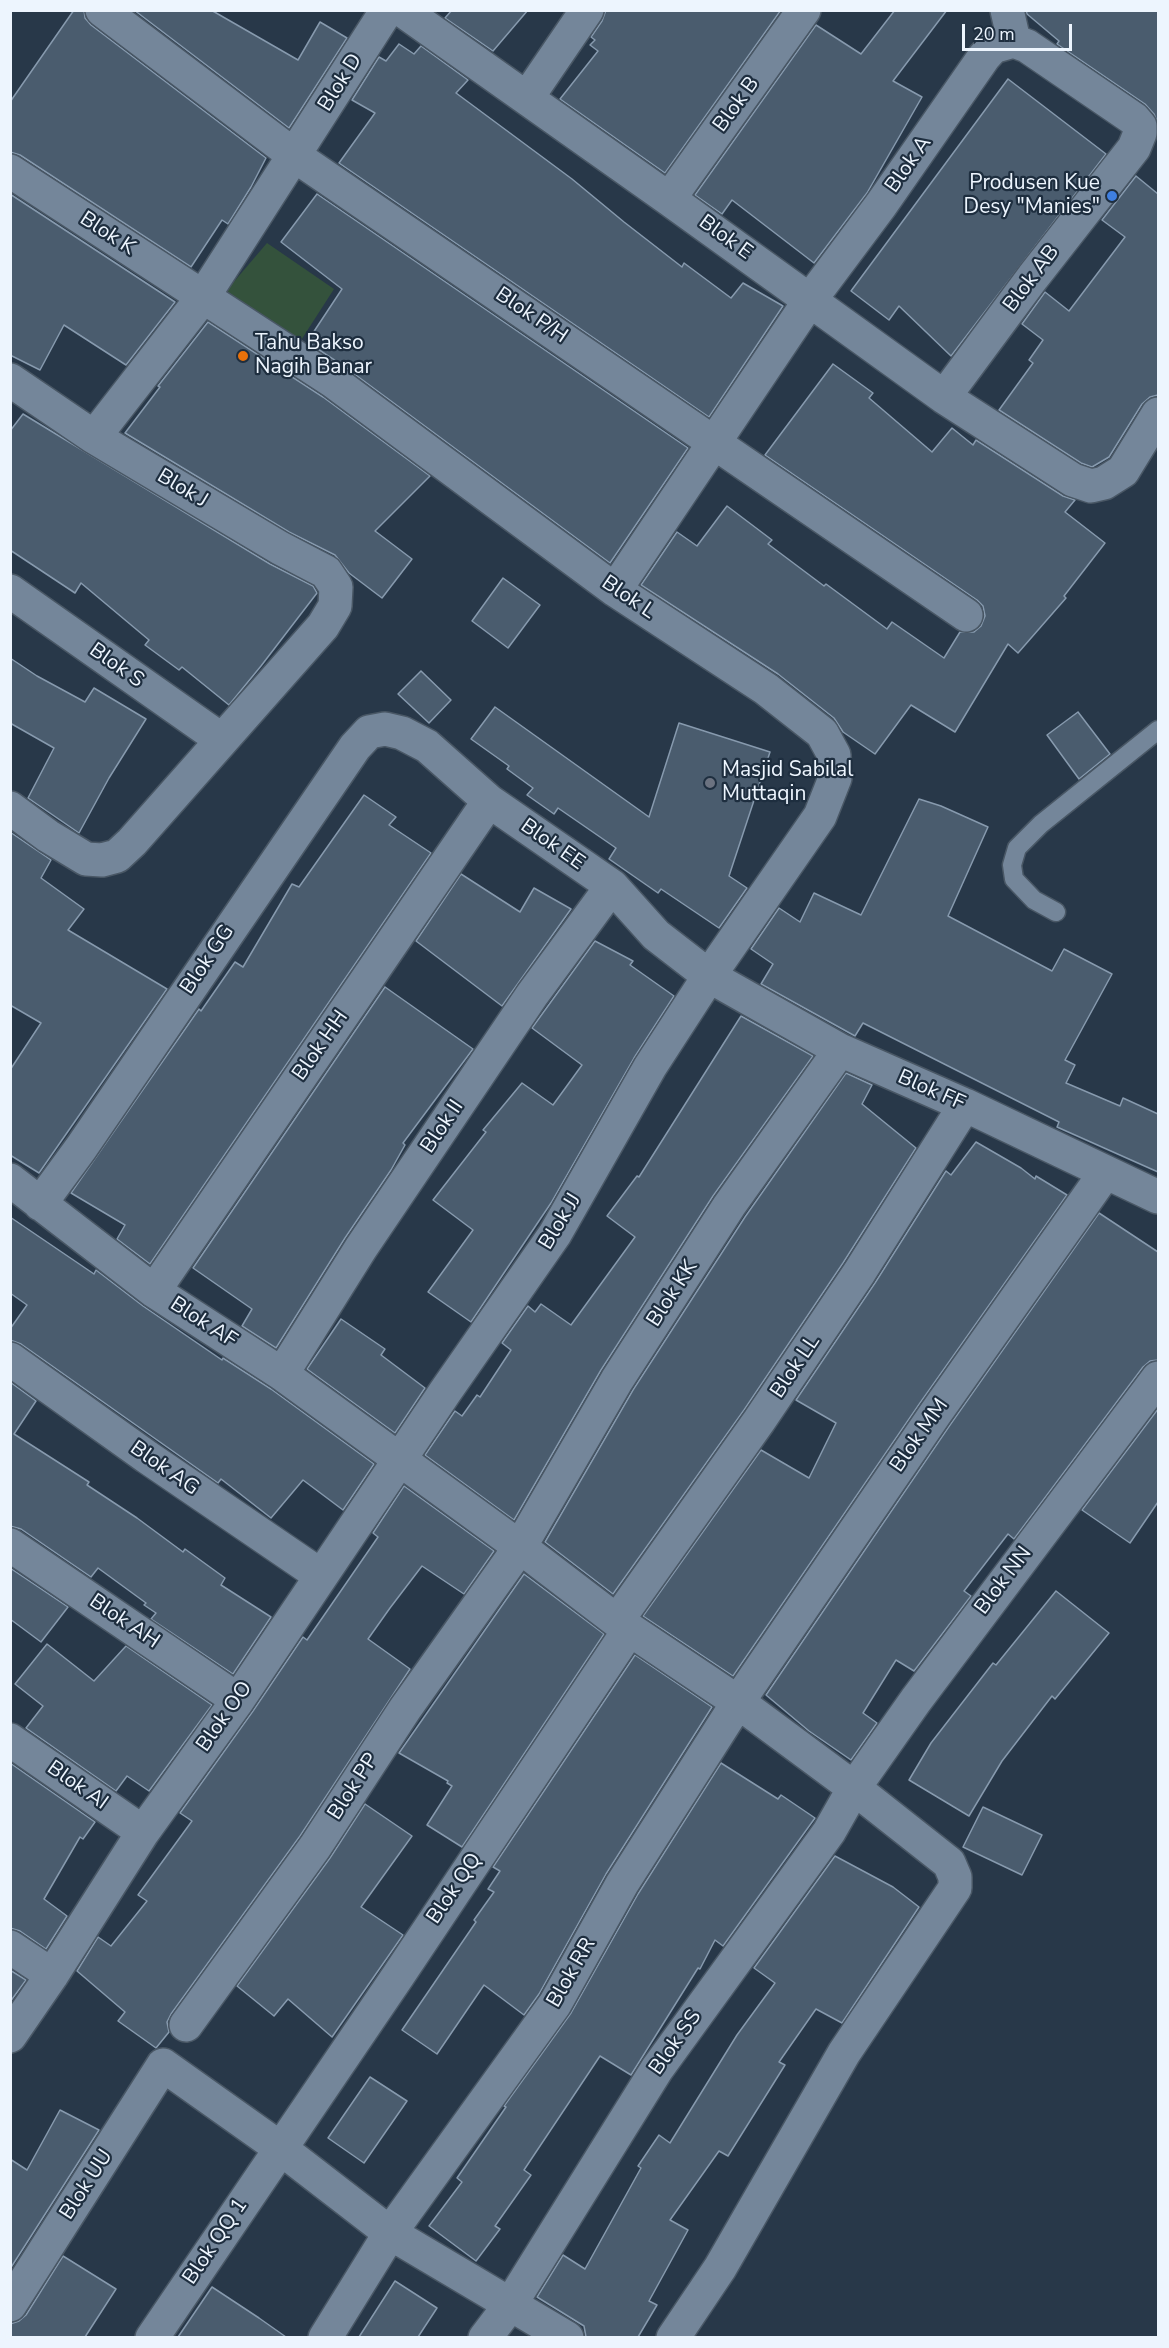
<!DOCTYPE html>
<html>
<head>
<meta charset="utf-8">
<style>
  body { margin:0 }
  #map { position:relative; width:1169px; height:2348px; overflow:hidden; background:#283849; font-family:"Nunito Sans",sans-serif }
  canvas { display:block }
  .frame { position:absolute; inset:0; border:12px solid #edf5fe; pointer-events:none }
  .scale { position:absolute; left:962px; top:24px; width:110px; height:27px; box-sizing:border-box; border:3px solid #edf5fe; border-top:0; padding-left:8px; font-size:18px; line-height:21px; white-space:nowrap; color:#edf5fe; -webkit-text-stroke:4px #1e2e3f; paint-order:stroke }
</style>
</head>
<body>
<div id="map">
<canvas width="1169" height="2348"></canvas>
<div class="frame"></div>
<div class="scale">20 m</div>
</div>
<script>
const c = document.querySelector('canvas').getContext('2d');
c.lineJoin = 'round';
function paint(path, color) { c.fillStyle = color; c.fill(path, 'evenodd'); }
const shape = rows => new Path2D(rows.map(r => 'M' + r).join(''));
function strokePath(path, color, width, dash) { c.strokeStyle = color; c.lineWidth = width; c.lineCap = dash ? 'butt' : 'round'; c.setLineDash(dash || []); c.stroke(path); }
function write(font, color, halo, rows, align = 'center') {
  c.font = font + ' "Nunito Sans",sans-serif'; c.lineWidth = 4.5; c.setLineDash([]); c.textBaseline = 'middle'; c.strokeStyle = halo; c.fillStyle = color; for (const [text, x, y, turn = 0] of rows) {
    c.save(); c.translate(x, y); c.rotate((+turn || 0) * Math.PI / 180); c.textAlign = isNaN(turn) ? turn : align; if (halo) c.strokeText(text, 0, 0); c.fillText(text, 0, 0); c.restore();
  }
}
paint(shape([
  [267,243,334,289,296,348,220,298]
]), '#34523c');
const building = shape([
  [74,10,84,10,85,18,91,25,266,158,251,187,228,224,222,220,191,267,20,155,10,152,10,102,74,10],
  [134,10,211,10,298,60,320,22,347,38,289,128,134,10],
  [452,10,528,10,493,51,445,18,452,10],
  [606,10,781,10,665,173,560,99,598,51,590,45,595,40,591,37,602,21,606,10],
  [895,10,947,10,893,81,922,97,867,193,814,263,732,200,722,214,695,195,816,25,861,54,895,10],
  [1026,10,1158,10,1158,124,1154,114,1145,104,1057,44,1059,41,1027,14,1026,10],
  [399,44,414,54,421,46,468,80,456,93,572,179,624,222,682,267,684,263,731,298,743,283,783,306,709,417,339,163,375,113,352,100,379,57,386,61,399,44],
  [1008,79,1106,154,951,356,899,306,889,320,851,291,1008,79],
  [1136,176,1158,194,1158,395,1150,397,1142,404,1109,457,1092,467,1081,463,999,410,1033,363,1029,360,1043,340,1022,324,1045,292,1069,311,1125,237,1102,220,1136,176],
  [10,194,175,302,126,365,64,325,40,370,10,355,10,194],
  [317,194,688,448,610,563,345,367,307,342,342,289,281,242,317,194],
  [208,322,323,397,430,476,375,531,412,559,382,598,349,573,335,555,289,532,125,433,160,387,158,386,208,322],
  [833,364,873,393,869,398,932,452,952,428,973,445,976,440,1063,496,1075,500,1065,512,1105,543,1064,596,1066,598,1018,653,1008,644,955,732,911,705,875,754,843,732,834,718,778,674,641,585,677,532,697,546,727,506,772,540,768,544,824,586,826,584,887,629,892,622,944,658,960,632,974,632,981,626,985,616,983,606,977,600,765,455,833,364],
  [23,414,270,564,313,586,317,593,261,666,229,705,182,667,179,670,145,645,149,640,81,583,75,593,10,550,10,431,23,414],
  [503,578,540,605,508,648,472,621,503,578],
  [10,658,37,676,85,702,94,688,146,719,109,778,79,833,28,798,54,748,10,723,10,658],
  [421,671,451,700,429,723,398,694,421,671],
  [495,707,649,817,679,723,770,752,729,876,747,888,719,928,661,889,658,893,609,859,616,848,558,808,554,814,527,795,533,788,507,769,509,766,471,739,495,707],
  [1078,712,1110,754,1079,779,1047,735,1078,712],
  [364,795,396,817,389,825,431,853,150,1264,117,1239,125,1225,71,1193,199,1009,201,1011,235,962,243,967,292,884,299,887,364,795],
  [919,799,941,806,988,827,948,916,1052,971,1064,949,1112,974,1065,1060,1075,1065,1066,1083,1120,1106,1123,1098,1158,1114,1158,1172,1057,1127,1059,1122,863,1023,855,1036,761,984,773,964,751,949,779,908,800,922,814,893,861,915,919,799],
  [10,832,51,860,41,878,84,909,68,930,167,989,39,1173,10,1155,10,1070,41,1023,10,1005,10,832],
  [461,874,520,912,534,888,571,909,502,1006,416,941,461,874],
  [595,941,633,961,630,965,674,996,634,1058,551,1203,471,1322,428,1292,473,1230,433,1200,486,1132,483,1130,522,1083,553,1105,582,1065,532,1028,595,941],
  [385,987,473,1049,403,1143,405,1145,391,1170,345,1238,276,1348,242,1326,252,1309,193,1268,385,987],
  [741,1016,813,1056,713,1196,601,1370,514,1520,425,1455,455,1411,462,1416,477,1395,480,1397,511,1350,502,1343,528,1306,535,1312,541,1304,571,1325,635,1237,607,1216,637,1176,639,1177,741,1016],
  [846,1073,872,1085,862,1104,916,1148,843,1263,744,1410,613,1594,545,1542,633,1390,745,1217,846,1073],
  [976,1142,1021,1168,1035,1179,1036,1176,1067,1195,920,1403,733,1676,643,1616,761,1450,809,1478,836,1423,796,1400,875,1283,946,1171,951,1175,976,1142],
  [1099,1213,1158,1252,1158,1360,1150,1361,1143,1367,1014,1539,1008,1534,964,1591,971,1596,914,1671,896,1660,863,1713,877,1723,851,1760,809,1731,766,1695,950,1425,1099,1213],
  [10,1217,94,1274,96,1270,143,1306,222,1360,223,1358,271,1389,374,1464,343,1510,303,1480,271,1518,221,1479,218,1483,21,1344,10,1340,10,1329,27,1305,10,1293,10,1217],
  [341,1319,385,1349,381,1355,425,1388,395,1433,307,1369,341,1319],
  [10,1382,36,1401,14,1434,89,1482,87,1485,137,1518,183,1552,185,1549,225,1578,221,1585,271,1617,233,1674,151,1619,156,1613,144,1605,146,1603,98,1568,91,1577,21,1529,10,1526,10,1382],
  [1158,1409,1158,1502,1130,1543,1082,1510,1158,1409],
  [404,1486,494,1551,464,1594,422,1566,390,1608,368,1639,410,1669,300,1836,171,2014,167,2022,169,2032,156,2048,118,2021,125,2012,77,1971,98,1937,111,1946,147,1901,138,1895,192,1821,180,1813,253,1711,303,1637,307,1640,378,1537,373,1533,404,1486],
  [10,1568,68,1607,41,1642,10,1619,10,1568],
  [524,1574,604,1634,462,1847,427,1825,452,1786,447,1783,448,1781,399,1753,524,1574],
  [1056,1591,1109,1633,1055,1699,1052,1696,1002,1761,969,1816,909,1780,931,1743,993,1663,996,1665,1056,1591],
  [47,1644,94,1681,126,1646,212,1705,149,1791,127,1776,116,1791,26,1728,43,1706,15,1684,47,1644],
  [635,1655,712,1707,606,1874,539,1994,524,2015,484,1985,437,2054,402,2030,476,1922,474,1920,494,1892,488,1889,500,1871,493,1867,635,1655],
  [10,1763,95,1822,83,1839,80,1837,44,1899,67,1916,46,1949,20,1931,10,1928,10,1763],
  [721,1763,778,1799,781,1795,815,1818,723,1946,715,1940,700,1969,698,1968,631,2075,600,2056,524,2170,531,2175,495,2226,500,2229,476,2261,429,2226,462,2182,457,2178,506,2107,504,2106,571,2013,638,1894,721,1763],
  [365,1804,412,1836,361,1907,403,1935,332,2037,288,1999,274,2016,237,1986,330,1858,365,1804],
  [983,1807,1042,1835,1022,1875,963,1847,983,1807],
  [835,1856,893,1887,919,1907,842,2023,816,2009,779,2062,785,2065,728,2156,719,2151,670,2220,688,2230,649,2301,657,2305,638,2337,586,2337,584,2326,537,2297,563,2255,585,2269,641,2168,638,2166,659,2135,670,2143,737,2035,775,1983,754,1968,835,1856],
  [10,1970,26,1980,10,2002,10,1970],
  [370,2077,407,2101,364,2163,328,2138,370,2077],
  [60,2110,99,2130,10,2269,10,2159,27,2170,60,2110],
  [63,2256,116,2289,85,2337,10,2337,10,2324,19,2321,26,2315,63,2256],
  [395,2281,437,2308,418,2337,359,2337,395,2281],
  [212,2287,259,2318,286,2337,178,2337,212,2287]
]);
paint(building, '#4a5c6e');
strokePath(building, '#879aae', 1.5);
const service = shape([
  [1056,912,1034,900,1014,879,1012,865,1017,848,1041,824,1158,730]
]);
const minor = shape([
  [102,10,295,156,966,615],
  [402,10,669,199,944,397,1073,480,1091,486,1104,483,1123,471,1158,414],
  [1007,10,1014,41],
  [527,98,587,10],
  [10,171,334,382,615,590,766,689,822,733,834,755,835,778,820,816,709,976,650,1067,555,1234,445,1392,238,1700,143,1832,52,1975,10,2036],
  [669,199,804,10],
  [10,380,94,437,280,548,326,572,336,587,335,606,323,626,132,842,117,856,102,860,86,859,48,836,10,808],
  [94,437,203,297,387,10],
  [615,590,810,300,881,205,984,57,993,47,1014,41,1027,46,1134,119,1140,126,1140,133,1134,148,1033,277,944,397],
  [10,591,222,740],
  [10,1180,154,1291,282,1374,520,1547,617,1621,738,1702,854,1788,949,1863,955,1877,955,1888,844,2053,720,2268,673,2338],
  [40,1204,81,1148,355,747,369,732,385,729,402,733,427,746,489,801,612,886,656,935,709,976,840,1050,965,1105,1158,1197],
  [154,1291,489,801],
  [10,1359,147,1457,320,1575],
  [282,1374,361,1248,532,995,612,886],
  [10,1545,238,1700],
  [617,1621,759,1421,859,1273,965,1105],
  [10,1740,143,1832],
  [10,1947,52,1975],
  [186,2025,315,1847,405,1709,520,1547,617,1380,729,1206,840,1050],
  [10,2305,163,2065,280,2148,390,2233,567,2338],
  [152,2338,398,1976,629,1630],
  [325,2338,390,2233,555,2004,622,1884,738,1702,935,1414,1105,1173],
  [485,2338,510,2305,657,2069,829,1832,854,1788,916,1700,1158,1378]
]);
strokePath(service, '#495765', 21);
strokePath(minor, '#495765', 36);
strokePath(service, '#74869a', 18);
strokePath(minor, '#74869a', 33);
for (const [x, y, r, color] of [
  [1112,196,6,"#3f7fe0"],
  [243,356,6,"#e8710a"],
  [710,783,6,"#6b7280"]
]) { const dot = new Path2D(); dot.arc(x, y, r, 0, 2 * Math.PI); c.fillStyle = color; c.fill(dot); strokePath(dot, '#1e2e3f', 2); }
write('21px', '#edf5fe', '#1e2e3f', [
  ["Blok D",341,83,-58],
  ["Blok B",737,105,-54],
  ["Blok A",909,165,-55],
  ["Blok K",107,234,33],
  ["Blok E",725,238,36],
  ["Blok AB",1032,279,-53],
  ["Blok P/H",531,316,34],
  ["Blok J",182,489,31],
  ["Blok L",628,598,34],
  ["Blok S",116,666,35],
  ["Blok EE",552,845,35],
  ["Blok GG",208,960,-56],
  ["Blok HH",321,1046,-55],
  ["Blok FF",931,1091,24],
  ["Blok II",443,1127,-56],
  ["Blok JJ",561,1222,-59],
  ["Blok KK",673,1294,-57],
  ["Blok AF",203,1323,33],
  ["Blok LL",796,1367,-56],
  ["Blok MM",920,1436,-55],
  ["Blok AG",164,1469,35],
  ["Blok NN",1004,1581,-53],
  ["Blok AH",124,1622,34],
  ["Blok OO",225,1717,-55],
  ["Blok AI",77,1786,35],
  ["Blok PP",354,1787,-57],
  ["Blok QQ",455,1889,-56],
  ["Blok RR",572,1973,-60],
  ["Blok SS",676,2043,-55],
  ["Blok UU",87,2185,-57],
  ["Blok QQ 1",216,2242,-56]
]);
write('21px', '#edf5fe', '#1e2e3f', [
  ["Produsen Kue",1100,184,"right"],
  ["Desy \"Manies\"",1100,208,"right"],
  ["Tahu Bakso",255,344],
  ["Nagih Banar",255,368],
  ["Masjid Sabilal",722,771],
  ["Muttaqin",722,795]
], 'left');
</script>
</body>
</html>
